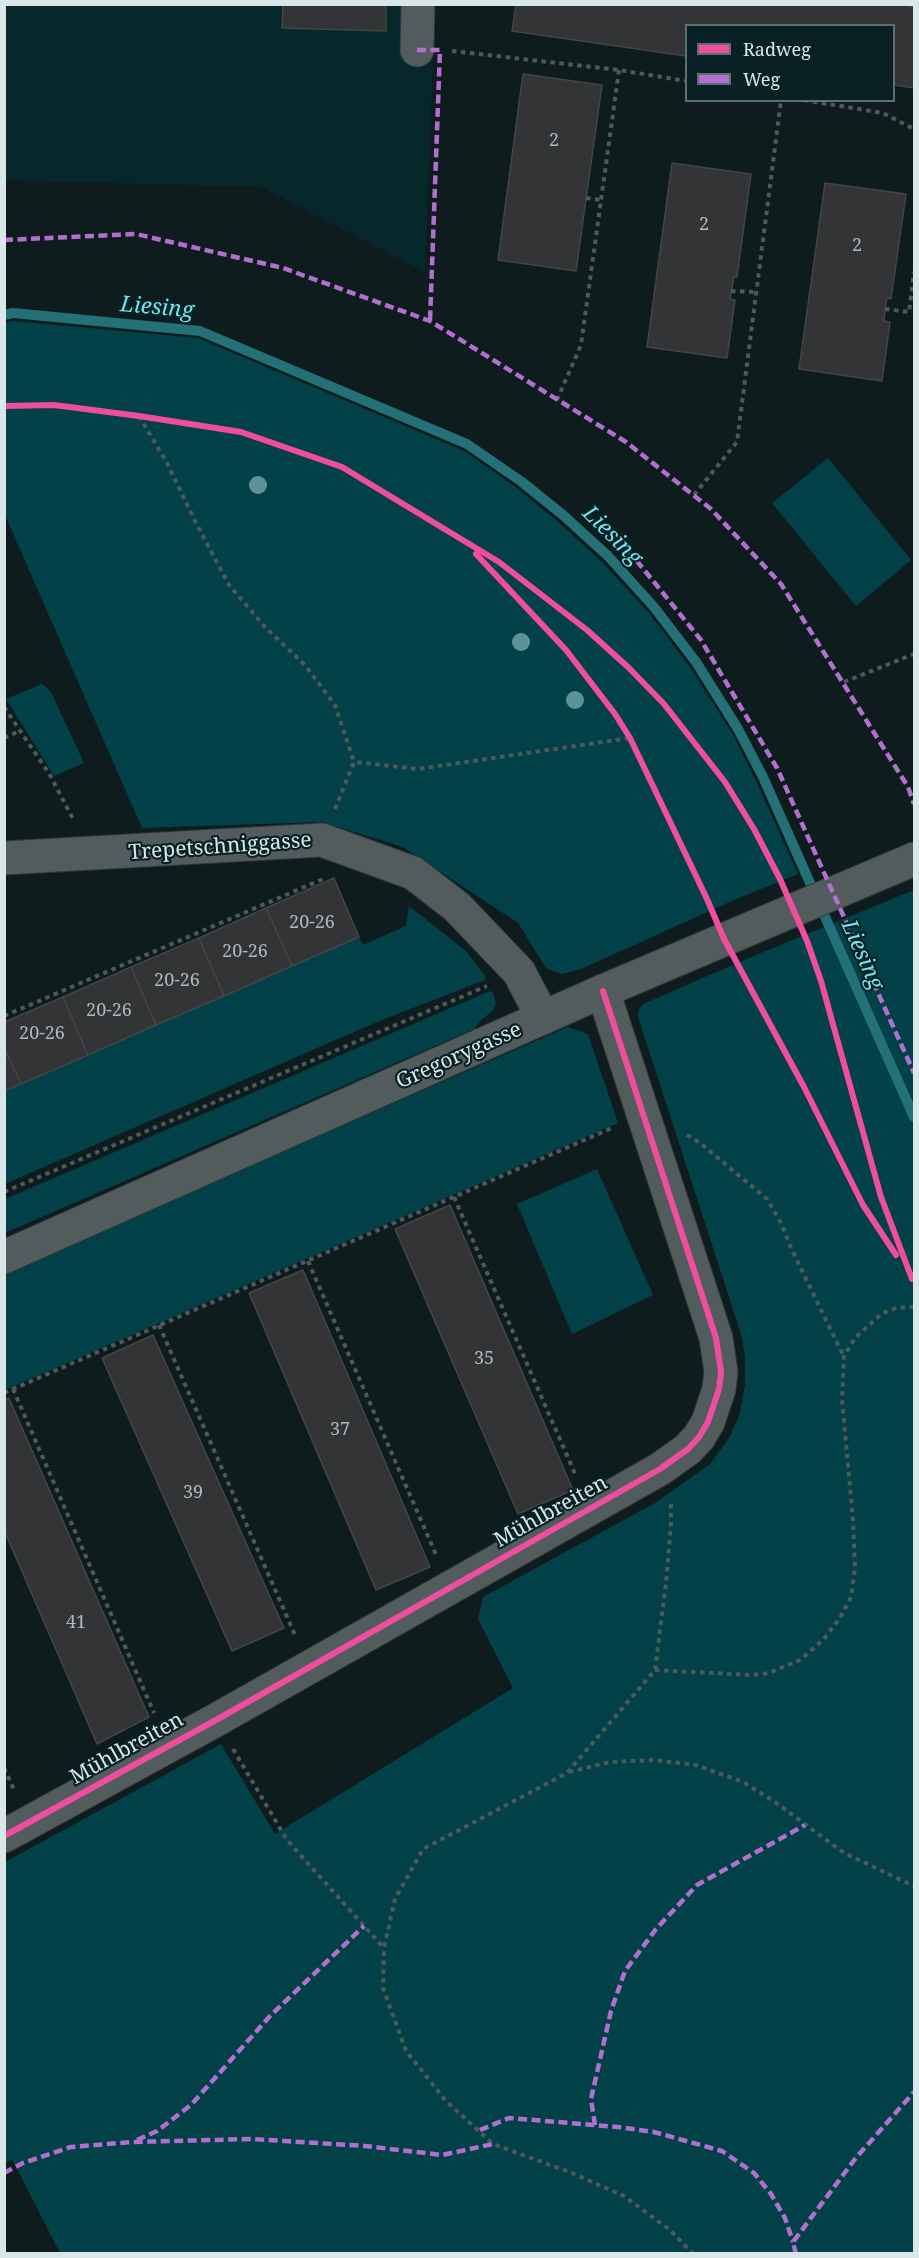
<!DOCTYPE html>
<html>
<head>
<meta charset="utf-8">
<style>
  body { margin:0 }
  #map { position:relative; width:919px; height:2258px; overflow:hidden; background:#0f1c1e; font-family:"Noto Serif",serif }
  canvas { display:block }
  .frame { position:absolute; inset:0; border:6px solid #d9e7e8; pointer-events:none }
  .legend { position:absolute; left:685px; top:24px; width:210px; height:78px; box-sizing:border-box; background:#092124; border:2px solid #5c7072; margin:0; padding:8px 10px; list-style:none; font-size:18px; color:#d9e7e8 }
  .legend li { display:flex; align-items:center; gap:12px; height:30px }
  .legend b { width:30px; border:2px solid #5c7072 }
</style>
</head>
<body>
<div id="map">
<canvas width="919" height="2258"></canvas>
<div class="frame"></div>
<ul class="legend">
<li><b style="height:8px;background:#ef4d9e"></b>Radweg</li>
<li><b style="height:8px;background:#b36fd0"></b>Weg</li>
</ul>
</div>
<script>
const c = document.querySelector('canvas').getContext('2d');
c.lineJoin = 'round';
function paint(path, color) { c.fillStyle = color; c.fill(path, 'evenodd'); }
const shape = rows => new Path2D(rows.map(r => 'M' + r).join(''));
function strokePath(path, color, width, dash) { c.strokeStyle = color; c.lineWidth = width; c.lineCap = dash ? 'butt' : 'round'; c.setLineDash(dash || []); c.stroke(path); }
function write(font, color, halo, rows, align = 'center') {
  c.font = font + ' "Noto Serif",serif'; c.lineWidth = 4.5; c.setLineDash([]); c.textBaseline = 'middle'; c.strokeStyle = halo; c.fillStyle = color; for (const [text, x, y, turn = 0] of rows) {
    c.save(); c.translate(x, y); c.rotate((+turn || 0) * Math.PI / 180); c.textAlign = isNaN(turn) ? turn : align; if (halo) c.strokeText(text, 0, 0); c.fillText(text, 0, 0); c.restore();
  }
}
paint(shape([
  [5,5,435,5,425,272,261,187,5,180]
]), '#06282b');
paint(shape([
  [13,321,198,338,464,451,517,488,557,521,602,562,648,612,690,667,732,733,756,781,798,874,734,900,581,969,562,974,546,968,518,923,403,847,322,822,142,828,5,515,4,323],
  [828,458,911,560,856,606,772,503],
  [42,684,51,692,84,763,54,776,6,699],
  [914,890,914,2253,60,2253,12,2159,5,2163,5,1862,221,1744,275,1834,513,1688,478,1619,483,1597,655,1503,710,1464,729,1438,739,1416,745,1385,745,1357,741,1334,638,1017,639,1009,643,1004,756,955],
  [409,906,466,951,485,976,485,980,377,1022,5,1184,4,1091,359,937,363,945,406,926],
  [490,991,493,993,496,1003,493,1011,482,1019,474,1029,5,1233,5,1199],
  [568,1027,588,1034,618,1123,5,1390,4,1273],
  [597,1169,653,1295,572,1334,517,1204]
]), '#024147');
strokePath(shape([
  [4,315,13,313,200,331,467,444,522,482,563,515,608,556,654,607,696,662,738,729,763,777,914,1117]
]), '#237077', 10);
const building = shape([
  [283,4,386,4,386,31,282,28,283,4],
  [516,4,897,4,914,7,914,88,894,85,894,26,686,26,686,56,512,31,516,4],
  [523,74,602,85,576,271,498,260,523,74],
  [672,163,751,174,737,277,734,277,730,299,735,300,727,358,647,347,672,163],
  [825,183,906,194,891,299,887,298,885,309,884,321,890,322,882,381,799,369,825,183],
  [334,878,359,937,292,966,266,908,334,878],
  [266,908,292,966,224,996,199,938,266,908],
  [199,938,224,996,156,1025,131,967,199,938],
  [131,967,156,1025,88,1055,63,997,131,967],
  [63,997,88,1055,21,1084,4,1047,4,1022,63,997],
  [4,1047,21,1084,4,1091,4,1047],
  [450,1205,573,1490,518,1514,395,1229,450,1205],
  [303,1270,430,1567,376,1590,249,1293,303,1270],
  [153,1335,284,1628,232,1651,102,1358,153,1335],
  [9,1398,149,1717,97,1744,4,1530,4,1400,9,1398]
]);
paint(building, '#323436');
strokePath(building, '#434547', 1.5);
const street = shape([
  [417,50,418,4],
  [4,858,322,840,413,873,457,907,519,972,543,1018],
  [4,1836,216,1720,660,1469,688,1449,699,1437,708,1422,719,1389,721,1372,716,1338,603,991]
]);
const secondary = shape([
  [4,1257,603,991,914,859]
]);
strokePath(street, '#2e3839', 35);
strokePath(secondary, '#2e3839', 35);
strokePath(shape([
  [452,51,619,70,686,81],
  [804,100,883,113,914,129],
  [586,198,601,200],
  [731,291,756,292],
  [885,309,909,312,914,272],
  [557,400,581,345,619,70],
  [139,416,167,463,195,521,229,585,265,627,305,665,335,705,354,762],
  [694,495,737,442,781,100],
  [844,682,914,654],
  [4,707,50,775,73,819],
  [4,738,20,731],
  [335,809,354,762,418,769,630,738],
  [4,1016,323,879],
  [687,1135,700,1143,767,1199,781,1223,791,1248,843,1355],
  [4,1192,487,986],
  [454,1197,576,1476],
  [308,1261,437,1557],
  [159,1325,295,1635],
  [13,1389,154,1713],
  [4,1393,612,1128],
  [671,1504,671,1524,666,1583,655,1670,567,1773,423,1849,395,1899,384,1948,383,1988,406,2051,446,2101,493,2144,572,2173,624,2196,670,2230,693,2254],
  [655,1670,751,1675,769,1673,800,1660,823,1640,840,1618,851,1597,855,1568,853,1520,842,1399,844,1356,855,1338,881,1314,896,1308,914,1307],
  [233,1749,287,1840,383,1947],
  [4,1768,15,1792],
  [569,1772,610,1762,655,1760,696,1765,743,1782,775,1802,844,1853,914,1886]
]), '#4f585a', 4, [4.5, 4.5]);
strokePath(street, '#525c5d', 33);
strokePath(secondary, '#525c5d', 33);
strokePath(shape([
  [417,50,440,50,430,321],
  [4,240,136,234,283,268,430,321,626,442,711,509,781,584,908,787,914,804],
  [628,550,701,640,777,768,914,1073],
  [595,2125,591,2099,611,2011,625,1971,656,1929,697,1885,805,1825],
  [480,2130,509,2118,618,2127,654,2132,722,2151,754,2173,771,2194,785,2218,793,2242],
  [137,2140,157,2131,191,2105,270,2016,364,1926],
  [4,2173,23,2163,71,2147,132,2142,252,2139,365,2146,442,2155,493,2144],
  [796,2254,793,2242,855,2159,914,2092]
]), '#b36fd0', 4.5, [9, 4.5]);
strokePath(shape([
  [4,406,54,405,139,416,241,432,342,467,499,562,587,630,629,668,664,704,725,782,754,829,780,879,807,941,821,981,881,1197,912,1279],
  [476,554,566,650,615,714,630,738,707,899,724,939,804,1087,863,1205,896,1255],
  [4,1836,216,1720,660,1469,688,1449,699,1437,708,1422,719,1389,721,1372,716,1338,603,991]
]), '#ef4d9e', 6);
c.fillStyle = '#5c9399';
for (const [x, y] of [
  [258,485],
  [521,642],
  [575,700]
]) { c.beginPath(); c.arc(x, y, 9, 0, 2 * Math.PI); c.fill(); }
write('18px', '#afbabc', null, [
  ["2",554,141],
  ["2",704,225],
  ["2",857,246],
  ["20-26",312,923],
  ["20-26",245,952],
  ["20-26",177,981],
  ["20-26",109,1011],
  ["20-26",42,1034],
  ["35",484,1359],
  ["37",340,1430],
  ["39",193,1493],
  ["41",76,1623]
]);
write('21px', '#d9e7e8', '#092124', [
  ["Trepetschniggasse",220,847,-4],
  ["Gregorygasse",459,1056,-24],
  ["Mühlbreiten",551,1512,-29],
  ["Mühlbreiten",127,1749,-29]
]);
write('italic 22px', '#6fe6f1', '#092124', [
  ["Liesing",157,308,5],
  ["Liesing",612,536,45],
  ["Liesing",862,955,66]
]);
</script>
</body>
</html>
